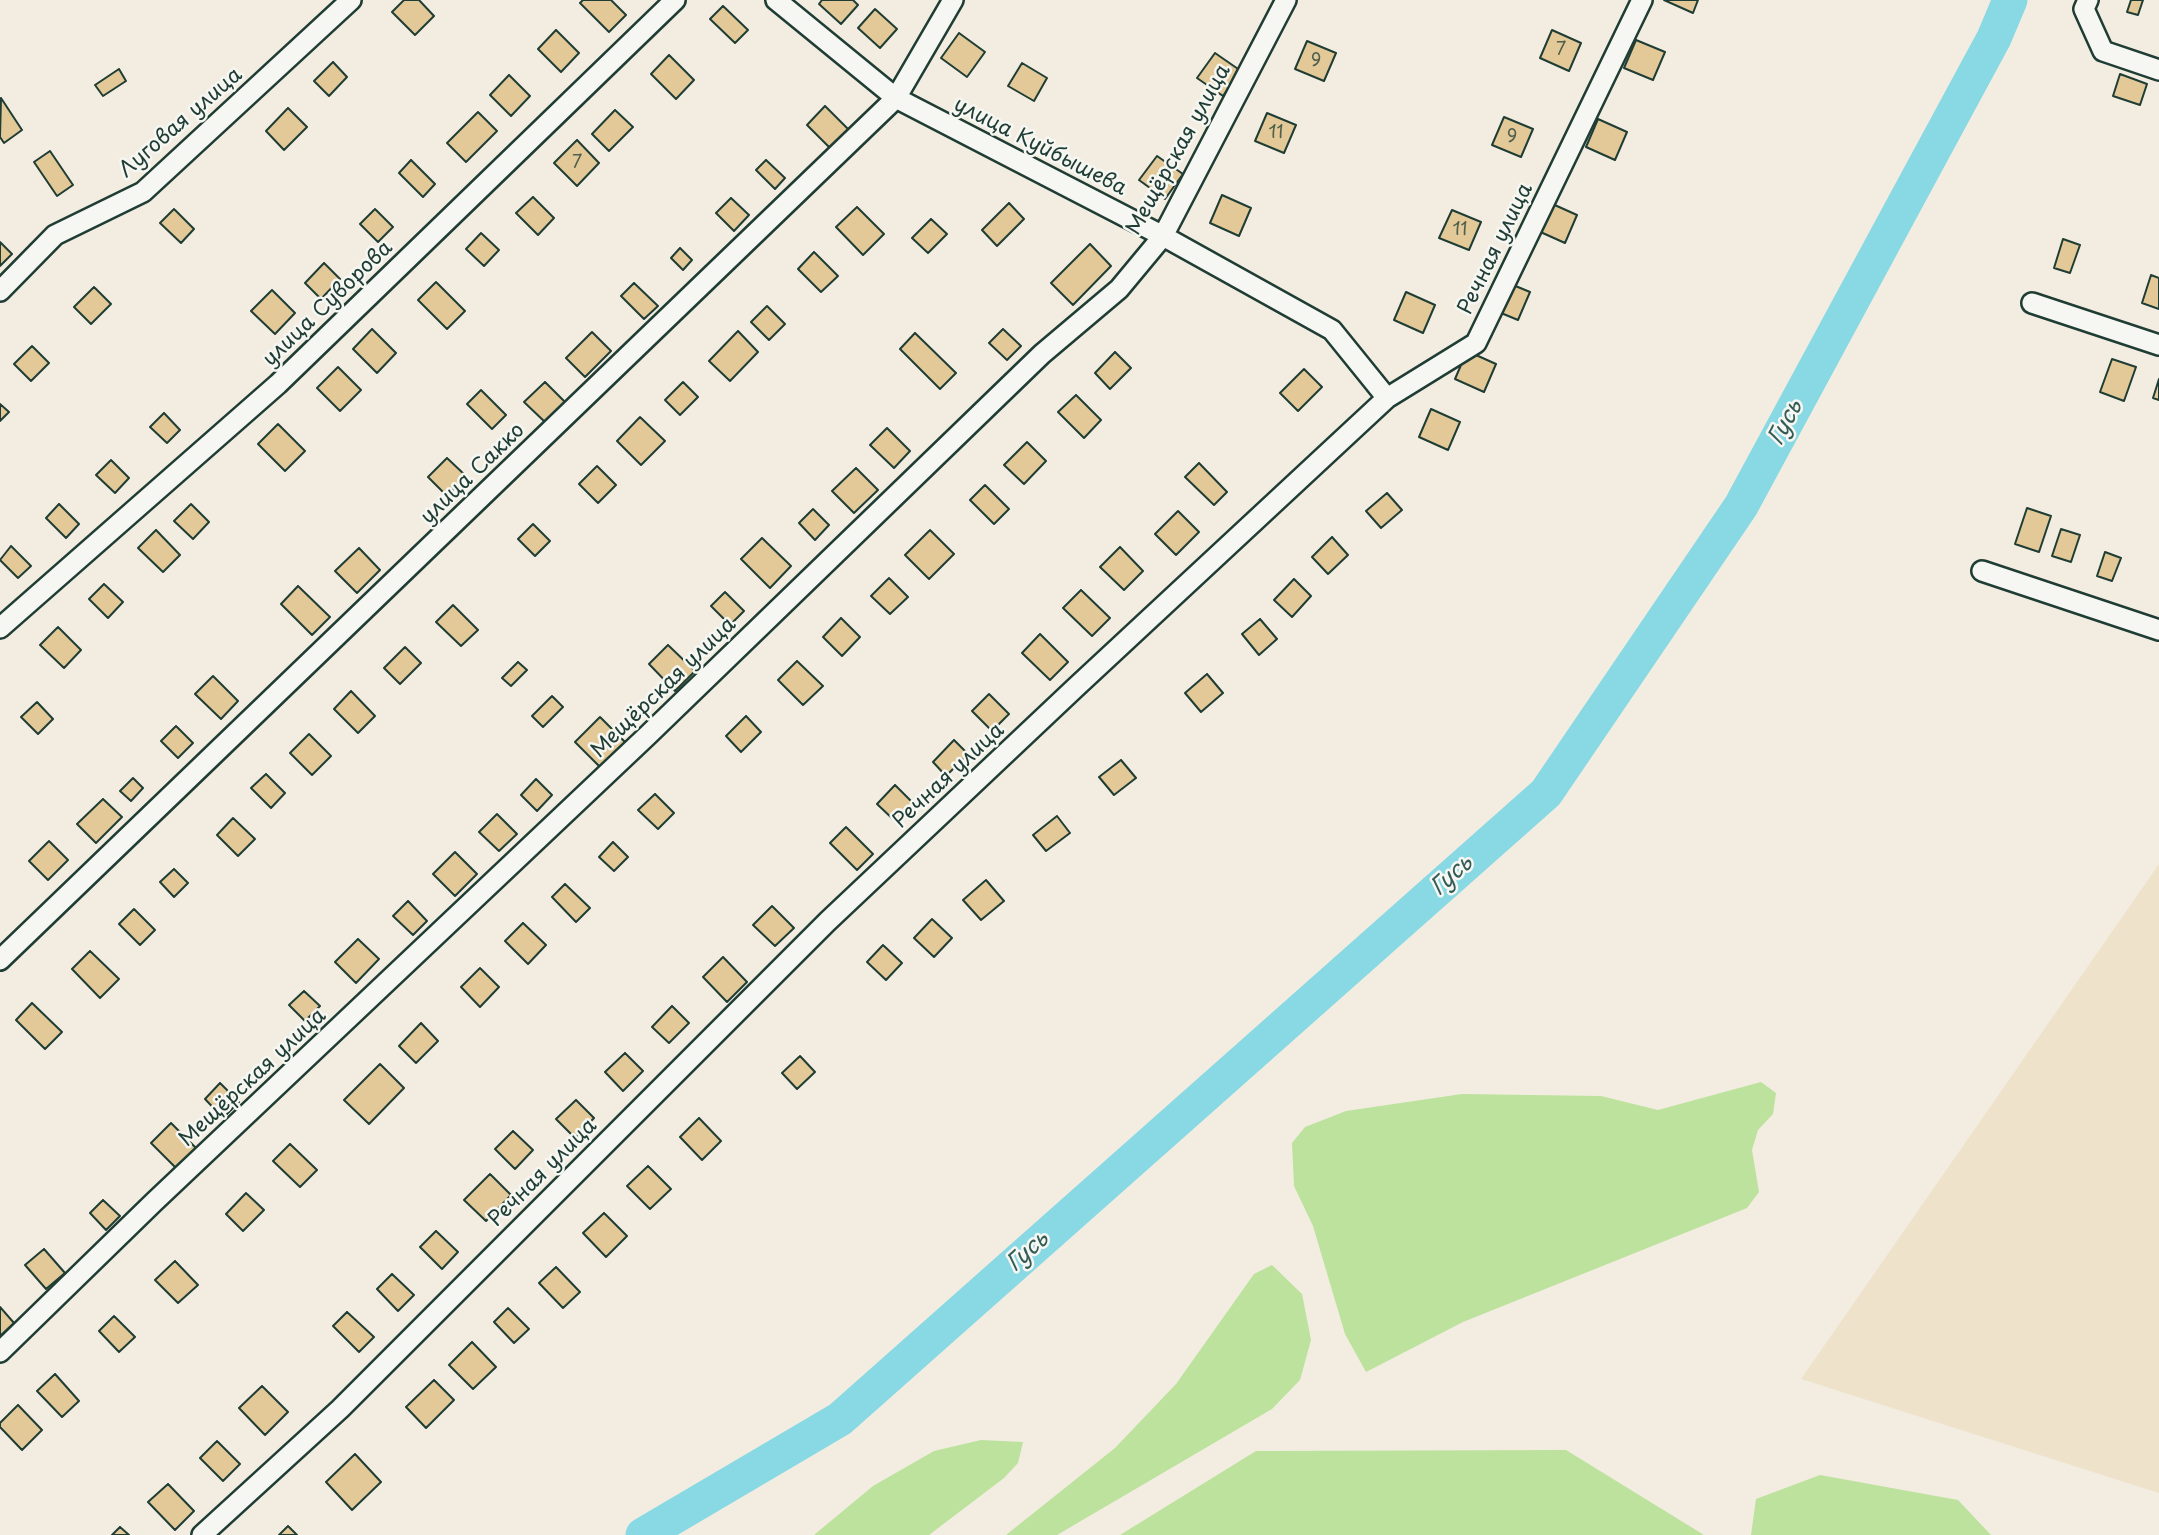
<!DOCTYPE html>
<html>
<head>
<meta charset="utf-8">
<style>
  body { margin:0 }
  canvas { display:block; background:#f2ede0 }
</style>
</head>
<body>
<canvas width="2159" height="1535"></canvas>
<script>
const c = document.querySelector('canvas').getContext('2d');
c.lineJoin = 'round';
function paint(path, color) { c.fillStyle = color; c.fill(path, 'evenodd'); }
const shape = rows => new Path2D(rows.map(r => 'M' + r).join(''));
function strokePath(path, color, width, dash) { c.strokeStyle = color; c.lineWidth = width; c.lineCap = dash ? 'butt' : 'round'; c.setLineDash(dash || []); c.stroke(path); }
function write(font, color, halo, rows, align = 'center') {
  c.font = font + ' "Playpen Sans",sans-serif'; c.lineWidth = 5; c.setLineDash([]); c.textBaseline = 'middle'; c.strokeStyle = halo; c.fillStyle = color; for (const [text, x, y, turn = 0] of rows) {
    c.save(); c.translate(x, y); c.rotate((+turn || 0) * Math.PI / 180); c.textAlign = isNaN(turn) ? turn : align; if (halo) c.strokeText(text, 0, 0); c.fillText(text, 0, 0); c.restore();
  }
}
paint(shape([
  [2159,864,2159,1493,1801,1379]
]), '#eee2ca');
paint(shape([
  [1761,1082,1776,1093,1773,1114,1758,1130,1752,1150,1759,1192,1747,1208,1463,1322,1366,1372,1345,1334,1313,1226,1294,1186,1292,1143,1305,1127,1346,1111,1462,1094,1601,1096,1658,1110],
  [1272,1265,1302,1294,1311,1340,1300,1380,1272,1409,1057,1535,1006,1535,1115,1448,1176,1384,1254,1274],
  [981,1440,1023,1442,1018,1463,1004,1478,929,1535,814,1535,873,1486,934,1451],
  [1566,1450,1704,1535,1120,1535,1256,1451],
  [1820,1475,1958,1500,1991,1535,1751,1535,1756,1499]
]), '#bce29d');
strokePath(shape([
  [643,1535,840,1419,1546,793,1741,506,1994,38,2010,0]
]), '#89d9e4', 35);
const building = shape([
  [404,0,419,0,434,16,415,35,392,12,404,0],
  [583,0,611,0,626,15,609,32,580,3,583,0],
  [822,0,853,0,858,5,841,24,819,4,822,0],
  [1664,0,1698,0,1693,13,1664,0],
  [2131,0,2143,0,2138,15,2127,12,2131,0],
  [723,6,748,30,735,43,710,19,723,6],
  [875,9,897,29,880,48,858,28,875,9],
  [556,30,579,53,561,72,538,49,556,30],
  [1552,30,1581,43,1569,71,1540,58,1552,30],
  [959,33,985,52,967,77,941,58,959,33],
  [1636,40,1665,52,1653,80,1624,68,1636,40],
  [1307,41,1336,53,1324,81,1295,69,1307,41],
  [1215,53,1241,71,1223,96,1197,78,1215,53],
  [669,55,694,80,676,99,651,74,669,55],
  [333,62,347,77,329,96,314,81,333,62],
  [1022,63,1047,78,1034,101,1008,86,1022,63],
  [119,69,126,81,103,96,95,85,119,69],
  [2120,74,2147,84,2140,105,2113,96,2120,74],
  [509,75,530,96,511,116,490,95,509,75],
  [1,98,22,130,4,143,0,137,1,98],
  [825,106,851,132,833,151,807,125,825,106],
  [288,108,307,127,284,150,266,131,288,108],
  [615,110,633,127,609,151,592,134,615,110],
  [478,112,497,131,466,162,447,143,478,112],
  [1267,113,1296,125,1284,153,1255,141,1267,113],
  [1504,117,1533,129,1521,157,1492,145,1504,117],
  [1598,119,1627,132,1615,160,1586,147,1598,119],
  [577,140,599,163,577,186,554,163,577,140],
  [50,151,73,185,57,196,34,162,50,151],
  [1157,156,1183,174,1165,199,1139,180,1157,156],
  [411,160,435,184,423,197,399,173,411,160],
  [766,160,785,178,775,189,756,170,766,160],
  [1222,195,1251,208,1239,236,1210,223,1222,195],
  [533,197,554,218,538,235,516,213,533,197],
  [731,198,749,215,734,231,716,213,731,198],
  [1548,202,1577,215,1565,243,1536,230,1548,202],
  [1009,203,1024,219,997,246,982,230,1009,203],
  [857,207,884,234,863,255,836,227,857,207],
  [174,209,194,229,181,243,160,223,174,209],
  [375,209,393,227,378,242,360,224,375,209],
  [1452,210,1481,222,1469,250,1439,238,1452,210],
  [931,219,947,234,928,253,912,238,931,219],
  [481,233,499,250,484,266,466,249,481,233],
  [2063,239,2080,245,2070,273,2054,268,2063,239],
  [0,242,12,254,0,266,0,242],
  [1090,244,1111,266,1073,305,1051,283,1090,244],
  [680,248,692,260,683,270,671,258,680,248],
  [814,252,838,276,821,292,798,269,814,252],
  [324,263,340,279,321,299,305,283,324,263],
  [2151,275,2159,278,2159,309,2142,303,2151,275],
  [1501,280,1530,292,1518,320,1489,308,1501,280],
  [436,282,465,311,447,329,418,300,436,282],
  [634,283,658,306,644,319,621,296,634,283],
  [94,287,111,304,91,324,74,307,94,287],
  [272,290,295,313,275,334,251,311,272,290],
  [1406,292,1435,305,1423,333,1394,320,1406,292],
  [767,306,785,324,769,340,751,322,767,306],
  [372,329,396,353,377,373,353,349,372,329],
  [1003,329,1021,346,1007,360,989,343,1003,329],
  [738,331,758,352,730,381,709,361,738,331],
  [592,332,611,351,585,377,566,358,592,332],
  [915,333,956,373,940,389,900,349,915,333],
  [32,346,49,363,31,381,14,364,32,346],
  [1467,351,1496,364,1484,392,1455,379,1467,351],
  [1115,352,1131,368,1110,389,1095,373,1115,352],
  [2112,359,2136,367,2124,401,2100,392,2112,359],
  [338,367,361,390,340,411,317,388,338,367],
  [1304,369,1322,387,1298,411,1280,393,1304,369],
  [2159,379,2159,400,2153,398,2159,379],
  [545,382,566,403,546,423,524,402,545,382],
  [683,382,698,397,680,415,665,400,683,382],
  [481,390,506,415,492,429,467,404,481,390],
  [1076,395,1101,420,1084,438,1058,412,1076,395],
  [0,404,9,412,0,421,0,404],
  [1431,409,1460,422,1448,450,1419,437,1431,409],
  [164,413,180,430,167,443,150,427,164,413],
  [640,417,665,441,641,465,617,441,640,417],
  [278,424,305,451,285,471,258,444,278,424],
  [887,428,910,451,894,468,870,445,887,428],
  [1027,442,1046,461,1024,484,1004,465,1027,442],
  [447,458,466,476,447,496,428,477,447,458],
  [111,460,129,478,115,493,96,475,111,460],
  [1199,463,1227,492,1214,505,1185,477,1199,463],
  [597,466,616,485,598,503,579,484,597,466],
  [856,468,878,490,854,513,832,491,856,468],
  [985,485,1009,509,994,524,970,500,985,485],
  [1387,493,1402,510,1381,528,1366,511,1387,493],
  [59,504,79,524,66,538,46,518,59,504],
  [191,504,209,522,193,539,174,521,191,504],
  [2027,508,2051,516,2039,552,2015,544,2027,508],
  [813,509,829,525,815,540,799,523,813,509],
  [1178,511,1199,532,1176,555,1155,534,1178,511],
  [533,524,550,541,535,556,518,539,533,524],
  [2061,529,2080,535,2071,562,2052,556,2061,529],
  [156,530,180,555,163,572,138,548,156,530],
  [930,530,954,554,929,579,905,555,930,530],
  [1332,537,1348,555,1328,574,1312,557,1332,537],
  [762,538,791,566,770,588,741,559,762,538],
  [11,546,31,566,18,578,0,560,11,546],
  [1120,547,1143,571,1124,590,1100,567,1120,547],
  [359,548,380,570,357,593,335,571,359,548],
  [2105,552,2121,558,2112,581,2097,576,2105,552],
  [889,578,908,597,890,614,871,596,889,578],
  [1294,579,1311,596,1292,617,1274,600,1294,579],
  [104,584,123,602,108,618,89,599,104,584],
  [298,586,330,617,312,635,281,604,298,586],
  [1081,590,1110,618,1092,636,1063,608,1081,590],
  [725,592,744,611,730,625,711,606,725,592],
  [453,605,478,630,461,646,436,622,453,605],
  [841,618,860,637,842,656,823,637,841,618],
  [1260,619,1277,639,1259,655,1242,634,1260,619],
  [58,627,81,650,64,668,40,645,58,627],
  [1040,634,1068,662,1050,680,1022,653,1040,634],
  [668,645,695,671,675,691,649,664,668,645],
  [405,647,421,663,400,684,384,668,405,647],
  [797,661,823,686,803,705,778,680,797,661],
  [518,662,527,670,511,686,502,678,518,662],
  [1207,674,1223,693,1201,712,1185,693,1207,674],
  [213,676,238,701,221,719,195,694,213,676],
  [351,691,375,716,358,733,334,709,351,691],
  [989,694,1009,714,992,731,972,711,989,694],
  [552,696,563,707,543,727,532,716,552,696],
  [37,702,53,719,38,734,21,717,37,702],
  [746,716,761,732,741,752,726,736,746,716],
  [600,717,626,743,601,768,575,742,600,717],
  [176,726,193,743,178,758,161,741,176,726],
  [309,734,331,756,312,775,290,753,309,734],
  [954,740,968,754,946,776,933,762,954,740],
  [1121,760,1136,778,1114,795,1099,777,1121,760],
  [266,774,285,793,271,808,251,788,266,774],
  [133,778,143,788,131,801,120,791,133,778],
  [536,779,552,795,537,811,521,795,536,779],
  [895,785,914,804,896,822,877,804,895,785],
  [655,794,674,813,658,829,638,810,655,794],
  [103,799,122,817,96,843,77,824,103,799],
  [497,814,517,834,499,851,479,832,497,814],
  [1057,816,1070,833,1046,851,1033,835,1057,816],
  [233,818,255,839,238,856,217,835,233,818],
  [846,827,873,854,857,870,830,843,846,827],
  [49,841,68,860,48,880,29,861,49,841],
  [613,842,628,857,614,871,599,857,613,842],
  [455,852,477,874,455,896,433,874,455,852],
  [174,869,188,883,174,897,160,882,174,869],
  [986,880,1004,901,981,920,963,900,986,880],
  [565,884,590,908,576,922,552,897,565,884],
  [408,901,427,921,413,935,393,916,408,901],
  [772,906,794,928,775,946,753,925,772,906],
  [134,909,155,930,140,945,119,924,134,909],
  [932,919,952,938,934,957,914,938,932,919],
  [523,923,546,945,528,964,505,941,523,923],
  [358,939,379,959,356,983,335,962,358,939],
  [883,945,902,963,886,980,867,962,883,945],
  [90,951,119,979,100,998,72,969,90,951],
  [723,957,747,982,727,1002,703,977,723,957],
  [480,968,499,987,480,1007,461,987,480,968],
  [304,991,320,1006,305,1021,289,1005,304,991],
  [32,1003,62,1032,45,1049,16,1020,32,1003],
  [672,1006,689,1023,669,1043,652,1027,672,1006],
  [421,1023,438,1041,416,1063,399,1046,421,1023],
  [625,1053,643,1071,623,1091,605,1072,625,1053],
  [800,1056,815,1072,797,1089,782,1073,800,1056],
  [380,1064,404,1088,369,1124,344,1100,380,1064],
  [220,1083,239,1102,223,1118,205,1099,220,1083],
  [576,1100,594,1118,575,1138,556,1119,576,1100],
  [699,1118,721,1141,702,1160,680,1137,699,1118],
  [171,1123,197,1149,177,1169,151,1143,171,1123],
  [513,1131,533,1150,515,1169,495,1149,513,1131],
  [290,1144,317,1170,300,1187,273,1161,290,1144],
  [648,1166,671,1189,650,1209,627,1186,648,1166],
  [490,1174,511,1195,486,1221,464,1200,490,1174],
  [246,1193,264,1210,243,1231,226,1214,246,1193],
  [103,1200,120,1216,106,1230,90,1213,103,1200],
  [604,1213,627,1236,606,1257,583,1233,604,1213],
  [436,1231,458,1252,442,1269,420,1247,436,1231],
  [44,1249,65,1273,46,1289,25,1265,44,1249],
  [175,1261,198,1285,178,1303,155,1280,175,1261],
  [556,1267,580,1292,563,1308,539,1283,556,1267],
  [392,1274,414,1295,398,1311,377,1289,392,1274],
  [0,1307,14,1323,0,1336,0,1307],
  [508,1308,529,1329,514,1343,494,1322,508,1308],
  [347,1312,374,1337,359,1352,333,1326,347,1312],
  [114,1316,135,1337,119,1352,99,1331,114,1316],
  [472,1342,496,1367,473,1389,449,1365,472,1342],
  [55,1374,79,1401,62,1417,37,1391,55,1374],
  [434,1380,454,1400,426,1428,406,1407,434,1380],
  [262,1386,288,1412,265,1435,239,1408,262,1386],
  [18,1405,42,1430,22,1450,0,1427,0,1423,18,1405],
  [217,1441,240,1464,223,1481,200,1458,217,1441],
  [355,1454,381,1482,352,1510,326,1482,355,1454],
  [168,1484,194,1511,175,1530,148,1502,168,1484],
  [288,1526,297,1535,279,1535,288,1526],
  [120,1527,129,1535,112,1535,120,1527]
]);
paint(building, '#e3c998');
strokePath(building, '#1f3d34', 2);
const street = shape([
  [776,0,896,98,1163,236,1332,330,1387,398],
  [2088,0,2084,9,2103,51,2159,70],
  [0,291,55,235,143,192,351,0],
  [2032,303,2159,345],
  [1982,571,2159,630],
  [0,628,278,384,675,0],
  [0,960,896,98,953,0],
  [0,1352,154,1202,648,735,1042,354,1119,289,1163,236,1286,0],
  [202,1535,340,1409,828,921,1075,688,1387,398,1476,343,1642,0]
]);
strokePath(street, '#1f3d34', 24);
strokePath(street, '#f6f6f2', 19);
write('18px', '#50604d', null, [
  ["7",1561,50],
  ["9",1316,61],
  ["11",1276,133],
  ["9",1512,137],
  ["7",577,163],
  ["11",1460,230]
]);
write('21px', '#1f3d34', '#f6f6f2', [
  ["Луговая улица",181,123,-41],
  ["улица Куйбышева",1040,147,27],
  ["Мещёрская улица",1179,150,-61],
  ["Речная улица",1496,249,-64],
  ["улица Суворова",328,304,-44],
  ["улица Сакко",473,474,-44],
  ["Мещёрская улица",664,688,-44],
  ["Речная улица",949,776,-43],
  ["Мещёрская улица",253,1078,-43],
  ["Речная улица",543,1173,-45]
]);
write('italic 23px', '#345c57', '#f6f6f2', [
  ["Гусь",1786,423,-62],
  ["Гусь",1452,876,-42],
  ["Гусь",1028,1252,-42]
]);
</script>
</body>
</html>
